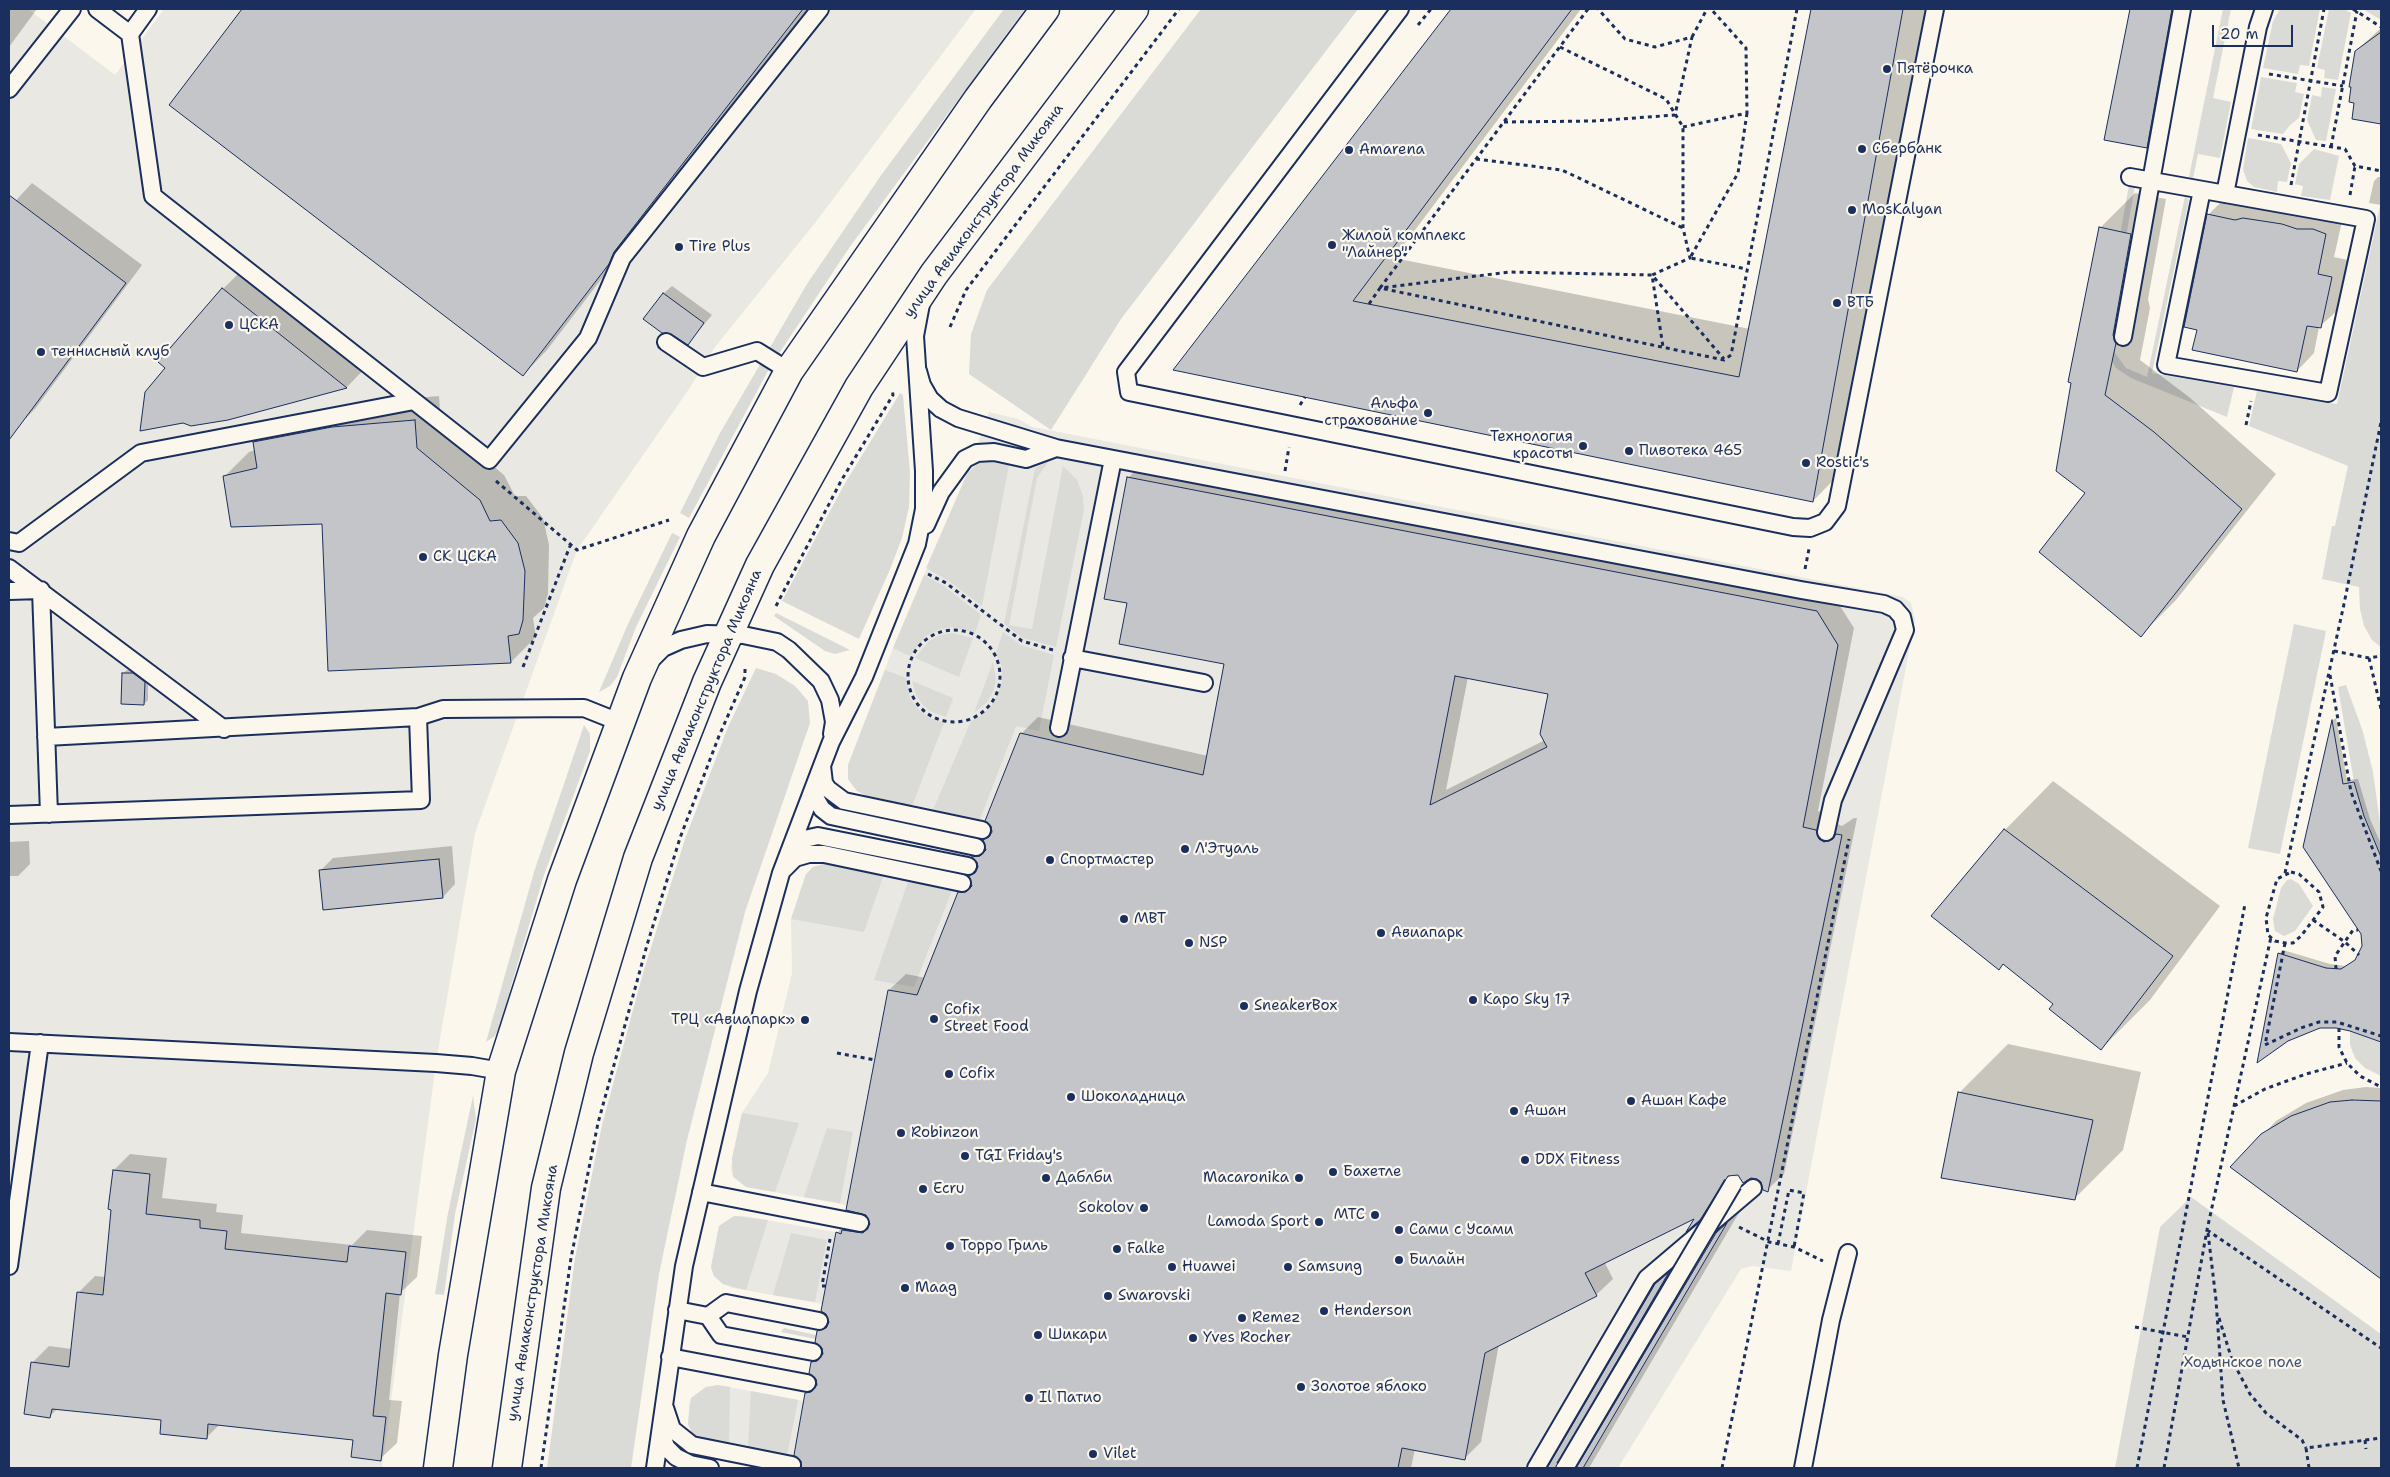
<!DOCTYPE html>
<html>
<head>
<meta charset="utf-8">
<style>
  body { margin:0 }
  #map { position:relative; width:2390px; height:1477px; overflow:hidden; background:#fbf7ec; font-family:"Shantell Sans",sans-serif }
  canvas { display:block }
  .frame { position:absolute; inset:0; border:10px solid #1b2f5e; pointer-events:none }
  .scale { position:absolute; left:2212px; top:25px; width:81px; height:22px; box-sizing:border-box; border:2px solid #1b2f5e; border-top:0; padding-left:6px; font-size:15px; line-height:18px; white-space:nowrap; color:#1b2f5e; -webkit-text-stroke:4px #fbf7ec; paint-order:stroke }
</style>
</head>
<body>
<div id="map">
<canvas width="2390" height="1477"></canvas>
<div class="frame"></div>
<div class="scale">20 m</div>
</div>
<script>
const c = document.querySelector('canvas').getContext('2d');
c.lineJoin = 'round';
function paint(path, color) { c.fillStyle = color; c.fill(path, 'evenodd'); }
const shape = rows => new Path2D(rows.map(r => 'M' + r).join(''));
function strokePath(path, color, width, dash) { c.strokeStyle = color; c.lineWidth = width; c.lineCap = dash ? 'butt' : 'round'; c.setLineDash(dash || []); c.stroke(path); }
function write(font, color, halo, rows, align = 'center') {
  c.font = font + ' "Shantell Sans",sans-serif'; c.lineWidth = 4.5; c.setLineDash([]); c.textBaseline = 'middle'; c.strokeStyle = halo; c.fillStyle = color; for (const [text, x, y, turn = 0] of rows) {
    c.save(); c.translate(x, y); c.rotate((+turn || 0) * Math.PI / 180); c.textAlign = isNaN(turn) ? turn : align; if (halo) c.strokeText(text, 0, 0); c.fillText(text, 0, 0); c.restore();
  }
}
paint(shape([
  [9,9,28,9,115,75,164,9,976,9,815,223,715,347,689,389,577,550,475,833,436,1063,382,1468,9,1468],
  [989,412,1018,419,1033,427,1903,597,1911,603,1915,620,1791,1271,1752,1266,1741,1269,1618,1468,791,1468,793,1457,712,1442,692,1433,688,1424,689,1405,691,1398,706,1387,718,1385,804,1401,822,1304,733,1288,723,1284,714,1276,711,1267,719,1226,734,1216,743,1216,858,1236,863,1208,746,1187,733,1177,731,1168,742,1113,768,1073,792,973,791,919,806,874,813,867,835,864,959,889,985,821,871,798,857,791,848,779,848,765,893,648,967,474]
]), '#eae8e2');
paint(shape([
  [1004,9,1025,9,849,248,770,367,689,518,680,513,720,433,807,284,882,174],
  [1201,9,1358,9,1121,319,1051,430,969,374,971,334,987,290],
  [2223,9,2231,9,2213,98,2231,102,2220,158,2198,154,2193,178,2189,177],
  [2280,9,2320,9,2309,66,2300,65,2298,74,2263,68,2273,21],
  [2329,9,2344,9,2351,13,2338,80,2324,78,2325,70,2317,68],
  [2363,9,2378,9,2381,11,2381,20],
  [2261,77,2297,83,2295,92,2304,94,2299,118,2290,125,2283,134,2251,129],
  [2322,87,2336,89,2326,141,2316,140,2307,120,2312,95,2321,97],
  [2248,138,2281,144,2291,163,2287,182,2278,181,2277,192,2254,187,2247,181,2243,169],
  [2314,149,2339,156,2330,200,2301,196,2303,186,2295,184,2299,164],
  [2129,185,2135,186,2112,315,2113,350,2126,368,2147,377,2185,196,2189,200,2152,373,2234,387,2227,417,2131,378,2116,368,2111,360,2106,314],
  [2380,206,2381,207,2381,647,2372,640,2364,626,2360,609,2359,587,2322,579,2332,526,2335,526,2348,466,2249,426,2257,391,2337,404],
  [900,393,903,395,910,472,909,507,902,538,891,567,859,639,782,601,844,485],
  [1049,461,1037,478,1009,625,1032,629,1063,466,1077,480,1083,496,1084,510,1056,647,1023,638,1004,624,1035,468],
  [989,462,1009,465,982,606,949,581,926,568,967,474,979,463],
  [672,533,680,537,636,627,617,677,610,686,599,692,628,624],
  [924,575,944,586,981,615,975,633,952,627,938,630,926,636,910,656,893,648],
  [776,613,850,650,835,654,825,651,774,616],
  [2294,624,2326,631,2280,854,2248,848],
  [1003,632,1021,645,1054,655,1039,731,1016,726,980,819,933,810,971,721,981,716,991,706,998,694,1002,681,1002,667,996,653],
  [952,633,973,638,959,677,915,658,929,641,940,635],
  [993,662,996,680,993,692,987,702,974,713],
  [756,668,776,674,795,686,808,701,810,723,745,912,687,1140,659,1274,631,1468,547,1468,575,1258,602,1125,643,973,685,839,728,727],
  [885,670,906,678,910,698,918,709,929,718,944,723,912,806,871,798,857,791,848,779,848,765],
  [912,681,953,698,946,717,932,712,923,705,916,695],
  [2346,685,2363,732,2373,772,2381,830,2381,857,2361,806,2354,782,2338,687],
  [584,725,590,734,590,751,544,875,511,986,501,1025,495,1036,486,1042,534,872],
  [823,864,835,864,884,874,864,932,791,919,806,874,813,867],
  [909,879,953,888,914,987,874,980],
  [2291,879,2299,884,2313,906,2295,931,2284,936,2275,931,2273,919,2281,888,2287,880],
  [2350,1031,2381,1042,2381,1076,2365,1068,2355,1058,2350,1045],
  [473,1096,476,1119,455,1214,444,1295,435,1294,448,1213],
  [742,1113,799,1123,775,1192,746,1187,733,1176,732,1158],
  [827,1128,853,1132,840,1203,804,1197],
  [2191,1197,2381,1334,2381,1468,2115,1468,2160,1227],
  [734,1216,768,1220,746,1290,723,1284,714,1276,711,1267,719,1226],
  [791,1233,827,1240,815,1302,773,1295],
  [784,1328,816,1335,816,1339,781,1332],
  [718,1385,730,1387,729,1445,700,1440,692,1433,688,1424,691,1398,706,1387],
  [751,1391,798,1400,787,1456,748,1449]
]), '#dadad7');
paint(shape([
  [9,9,37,9,9,47],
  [244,9,808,9,547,350,523,375,170,105],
  [1452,9,1581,9,1394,258,1750,329,1813,9,1937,9,1855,458,1813,501,1175,369],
  [2131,9,2178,9,2155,139,2146,147,2105,139],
  [2381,28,2381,121,2379,123,2356,51],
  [2378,177,2381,177,2381,205,2369,203,2374,181],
  [32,183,142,265,35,409,18,426,9,420,9,208],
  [2135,193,2166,199,2148,299,2150,308,2140,360,2189,397,2276,474,2176,600,2141,635,2087,493,2100,228],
  [2226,197,2343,217,2334,257,2348,260,2338,310,2319,327,2314,353,2297,371,2198,329,2185,326,2209,214],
  [248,264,371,362,347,387,228,419,223,289],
  [672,286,712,315,688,343,663,294],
  [439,396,441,423,504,475,515,496,526,496,543,518,549,545,548,594,544,608,533,618,536,637,511,662,330,670,323,523,224,477,249,452,255,450,254,442,279,417,357,403],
  [1145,461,1833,595,1854,628,1818,811,1833,814,1835,823,1842,826,1854,818,1857,818,1784,1174,1767,1190,1757,1178,1734,1174,1717,1201,1699,1219,1697,1216,1605,1263,1613,1279,1596,1295,1499,1344,1481,1442,1465,1458,1415,1449,1411,1468,798,1468,802,1464,807,1393,818,1382,812,1362,824,1351,818,1331,829,1320,837,1233,853,1216,857,1217,861,1213,847,1209,889,990,906,974,926,978,959,893,971,880,970,876,979,867,978,862,973,857,985,845,984,840,993,831,1021,734,1038,717,1208,756,1226,663,1128,602,1128,478],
  [1468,677,1550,693,1545,740,1446,790],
  [127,670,137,670,148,678,148,700,144,704,123,673],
  [2336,718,2347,780,2358,779,2370,819,2381,844,2381,1041,2350,1030,2337,1027,2320,1027,2279,954,2283,950,2330,964,2346,966,2357,959,2363,946,2362,934,2304,846,2333,720],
  [2053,781,2220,906,2150,1000,2101,1049,2054,1003,2005,830],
  [29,841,30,864,18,876,9,876,9,842],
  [452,846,455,884,443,897,320,871,333,858],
  [2008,1044,2141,1072,2123,1150,2074,1199,1959,1093],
  [2366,1087,2381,1088,2381,1278,2232,1167,2276,1121,2306,1103,2343,1090],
  [130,1154,167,1158,162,1198,217,1204,216,1212,243,1215,241,1233,352,1245,367,1230,422,1236,417,1277,400,1293,389,1400,402,1401,397,1443,380,1459,354,1439,220,1424,206,1438,163,1419,58,1408,50,1416,32,1363,49,1346,72,1349,78,1293,95,1276,106,1277,114,1170],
  [1740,1211,1589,1468,1549,1468,1656,1285,1682,1260,1578,1460,1583,1460,1717,1233]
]), '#0003');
const building = shape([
  [242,9,803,9,614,252,609,264,523,376,169,105,242,9],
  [1451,9,1572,9,1353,301,1739,377,1811,9,1903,9,1813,502,1173,370,1451,9],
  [2130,9,2172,9,2147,148,2104,140,2130,9],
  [2381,32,2381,124,2352,119,2354,103,2349,102,2351,87,2349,87,2355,51,2381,32],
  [9,195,126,283,9,440,9,195],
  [2207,214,2235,220,2243,218,2282,224,2297,229,2313,229,2326,234,2318,274,2332,277,2321,328,2307,326,2297,372,2192,350,2197,330,2184,327,2207,214],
  [2099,227,2131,234,2113,335,2116,343,2105,395,2154,432,2242,509,2141,637,2039,552,2085,493,2056,471,2071,383,2068,382,2099,227],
  [222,288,347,388,228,420,191,426,183,423,140,431,145,392,165,368,158,362,222,288],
  [663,293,704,323,688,345,671,334,662,333,643,319,663,293],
  [415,420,417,448,480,500,490,521,501,520,518,543,525,571,523,620,519,634,508,636,511,663,328,671,322,524,231,527,223,476,257,468,253,442,332,427,415,420],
  [1127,477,1817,611,1838,645,1803,827,1816,830,1819,839,1824,842,1833,839,1836,834,1842,835,1768,1192,1763,1190,1761,1182,1757,1179,1751,1178,1743,1183,1738,1175,1728,1176,1700,1220,1686,1232,1694,1219,1585,1273,1597,1296,1485,1353,1465,1460,1402,1448,1398,1468,801,1468,801,1461,794,1455,805,1393,811,1392,817,1385,816,1379,809,1373,811,1362,817,1361,823,1354,822,1348,815,1342,817,1331,826,1328,829,1322,826,1314,821,1311,836,1232,841,1234,842,1230,863,1233,870,1224,866,1215,846,1210,888,990,917,995,958,892,966,892,972,886,969,876,975,873,978,867,977,862,971,857,980,856,986,850,983,840,989,837,992,832,991,826,985,821,1020,733,1203,775,1224,664,1119,644,1127,603,1104,599,1127,477],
  [1455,676,1548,694,1540,734,1547,747,1430,805,1455,676],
  [122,673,133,673,145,682,144,705,121,704,122,673],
  [2332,720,2343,784,2354,782,2364,816,2381,857,2381,1042,2350,1031,2336,1028,2320,1028,2288,1041,2257,1063,2278,953,2326,968,2341,969,2355,960,2362,946,2361,934,2303,847,2332,720],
  [2004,829,2173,956,2101,1050,2049,1009,2053,1004,2003,964,1999,970,1931,916,2004,829],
  [439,859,443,898,323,910,319,870,439,859],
  [1958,1092,2093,1120,2075,1200,1941,1178,1958,1092],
  [2352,1100,2381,1101,2381,1279,2230,1167,2261,1134,2291,1116,2330,1102,2352,1100],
  [113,1170,150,1174,146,1214,200,1220,200,1228,227,1231,225,1249,347,1262,349,1246,406,1252,401,1295,386,1293,373,1416,386,1417,381,1461,351,1457,353,1440,208,1424,207,1439,160,1434,161,1420,52,1409,50,1418,24,1414,31,1362,69,1367,77,1292,103,1295,111,1210,108,1209,113,1170],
  [1727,1223,1583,1468,1576,1468,1716,1233,1727,1223],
  [1669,1272,1555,1468,1547,1468,1655,1284,1669,1272]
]);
paint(building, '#c3c5c9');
strokePath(building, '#1b2f5e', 1);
const service = shape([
  [97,9,130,34],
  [1400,9,1126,372,1129,392,1793,527,1810,528,1825,522,1837,506,1935,9],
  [9,89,72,9],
  [2130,177,2366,219,2328,393,2166,365,2202,190],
  [2225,194,2258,27,2264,9],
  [2123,337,2182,9],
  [666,342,703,367,757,351,789,371],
  [918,371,922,385,930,399,941,409,958,418,1056,448,1801,590,1884,604,1895,609,1902,617,1905,630,1833,800,1826,832],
  [414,401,489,460,588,338,622,258,820,9],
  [926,525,941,492,965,459,977,453,994,452,1026,459,1056,448],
  [9,541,19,543,141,453,414,401,153,196,130,34,148,9],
  [9,568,224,729],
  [9,591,41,590,49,814],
  [1072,658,1204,683],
  [650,661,663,648,681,640,707,634,743,635,777,642,789,650,821,681,830,700,834,722,832,734],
  [1059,728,1113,459],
  [46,737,418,717,443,709,584,708,619,722],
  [822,766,824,783,828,789,844,801,982,830],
  [815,785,816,799,822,809,831,816,976,847],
  [9,815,421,800,418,717],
  [789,852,800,840,818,836,968,866],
  [782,871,795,858,809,854,824,854,962,883],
  [9,1042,436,1063,472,1066,501,1071],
  [701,1192,860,1223],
  [9,1266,40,1043],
  [677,1310,708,1316],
  [813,1352,721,1335,708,1316,726,1303,819,1321],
  [670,1357,807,1383],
  [665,1408,672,1429,692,1445,792,1465],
  [661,1431,666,1447,676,1457,690,1464,710,1468],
  [655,1468,684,1266,748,991,781,873,831,742,864,677,917,544,924,509,924,471,915,336,921,304],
  [1536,1468,1647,1278,1753,1188],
  [1803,1468,1831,1320,1848,1253]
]);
const tertiary = shape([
  [438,1468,453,1355,501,1071,562,880,637,678,701,536,789,371,978,99,1045,9],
  [507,1468,546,1188,579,1053,638,858,707,682,760,565,859,387,934,274,1134,9]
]);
strokePath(service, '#1b2f5e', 20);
strokePath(tertiary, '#1b2f5e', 31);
strokePath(shape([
  [1588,9,1380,288,1724,360,1731,355,1797,9],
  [2353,9,2381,27],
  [1418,25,1431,9],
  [1692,37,1707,9],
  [1560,47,1666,99,1683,127,1683,228,1690,258,1652,275,1724,359],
  [2269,74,2343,86],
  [1747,113,1738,173,1690,258,1747,269],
  [1504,122,1594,121,1675,115,1692,37,1655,47,1625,39,1598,9],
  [1683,127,1747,113,1746,48,1711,9],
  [2258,135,2345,149,2355,166,2381,171],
  [2331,147,2357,11],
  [1476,159,1562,170,1683,228],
  [2291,185,2324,9],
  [2350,195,2355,166],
  [1369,304,1380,288,1509,272,1652,275,1663,347],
  [950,327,966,290,1179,9],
  [1300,405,1305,397],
  [2246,425,2251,401],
  [1285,471,1289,447],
  [496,481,577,550,669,520],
  [1805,569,1809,549],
  [928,574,946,583,1022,641,1053,650],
  [776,606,841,481,893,395,892,389],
  '908 676a46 46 0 1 1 92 0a46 46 0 1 1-92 0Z',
  [2334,651,2369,658,2381,656],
  [2369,658,2381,709],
  [523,667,570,546],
  [2330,675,2351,792,2381,871],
  [2291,872,2299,874,2319,892,2323,907,2301,936,2293,943,2285,943,2275,941,2268,935,2266,918,2277,879,2291,872],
  [2285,873,2344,604,2381,422],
  [2313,920,2345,942,2359,955],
  [2285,943,2265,1045,2301,1028,2319,1022,2337,1022,2381,1036],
  [2336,969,2335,956,2353,930,2358,930],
  [2339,1028,2339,1047,2347,1063,2360,1076,2381,1087],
  [837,1053,875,1060],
  [2234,1106,2265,1089,2306,1074,2347,1063],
  [1739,1227,1769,1242,1794,1247,1823,1261],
  [2207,1230,2381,1348],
  [2208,1233,2216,1300,2223,1400,2239,1468],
  [1778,1244,1789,1190,1804,1193,1794,1247],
  [826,1286,822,1286,830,1239],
  [2219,1318,2232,1360,2250,1394,2266,1413,2302,1440,2306,1448],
  [2135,1327,2188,1337],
  [2365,1440,2366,1449],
  [541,1468,571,1258,598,1123,647,945,680,838,719,736,745,677,745,668],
  [1722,1468,1849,839],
  [2137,1468,2245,904],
  [2164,1468,2207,1230,2271,937],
  [2309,1468,2306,1448,2381,1438]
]), '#1b2f5e', 3, [4, 4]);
strokePath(service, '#fbf7ec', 16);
strokePath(tertiary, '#fbf7ec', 28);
const serviceBridge = shape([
  [1565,1468,1733,1184]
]);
strokePath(serviceBridge, '#1b2f5e', 20, []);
strokePath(serviceBridge, '#fbf7ec', 16);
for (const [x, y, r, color] of [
  [1887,69,5,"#1b2f5e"],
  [1862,149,5,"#1b2f5e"],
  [1349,150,5,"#1b2f5e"],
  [1852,210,5,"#1b2f5e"],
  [1332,245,5,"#1b2f5e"],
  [679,247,5,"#1b2f5e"],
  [1837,303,5,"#1b2f5e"],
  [229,325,5,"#1b2f5e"],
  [41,352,5,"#1b2f5e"],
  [1428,413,5,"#1b2f5e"],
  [1583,446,5,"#1b2f5e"],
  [1629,451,5,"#1b2f5e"],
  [1806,463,5,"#1b2f5e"],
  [423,557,5,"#1b2f5e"],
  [1185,849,5,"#1b2f5e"],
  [1050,860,5,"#1b2f5e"],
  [1124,919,5,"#1b2f5e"],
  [1381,933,5,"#1b2f5e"],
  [1189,943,5,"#1b2f5e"],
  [1473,1000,5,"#1b2f5e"],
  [1244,1006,5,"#1b2f5e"],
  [934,1019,5,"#1b2f5e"],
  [805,1020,5,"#1b2f5e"],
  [949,1074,5,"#1b2f5e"],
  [1071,1097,5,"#1b2f5e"],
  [1631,1101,5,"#1b2f5e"],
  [1514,1111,5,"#1b2f5e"],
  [901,1133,5,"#1b2f5e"],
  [965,1156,5,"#1b2f5e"],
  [1525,1160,5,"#1b2f5e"],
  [1333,1172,5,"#1b2f5e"],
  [1046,1178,5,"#1b2f5e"],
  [1299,1178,5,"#1b2f5e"],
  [923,1189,5,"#1b2f5e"],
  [1144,1208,5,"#1b2f5e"],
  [1375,1215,5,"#1b2f5e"],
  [1319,1222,5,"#1b2f5e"],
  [1399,1230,5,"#1b2f5e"],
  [950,1246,5,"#1b2f5e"],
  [1117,1249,5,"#1b2f5e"],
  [1399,1260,5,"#1b2f5e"],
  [1172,1267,5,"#1b2f5e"],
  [1288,1267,5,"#1b2f5e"],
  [905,1288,5,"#1b2f5e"],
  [1108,1296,5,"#1b2f5e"],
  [1324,1311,5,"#1b2f5e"],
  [1242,1318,5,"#1b2f5e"],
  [1038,1335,5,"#1b2f5e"],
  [1193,1338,5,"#1b2f5e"],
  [1301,1387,5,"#1b2f5e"],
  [1029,1398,5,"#1b2f5e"],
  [1093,1454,5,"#1b2f5e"]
]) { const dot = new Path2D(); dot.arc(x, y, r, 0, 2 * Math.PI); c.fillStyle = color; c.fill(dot); strokePath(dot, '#fbf7ec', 2); }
write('15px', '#1b2f5e', '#fbf7ec', [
  ["Пятёрочка",1897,69],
  ["Сбербанк",1872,149],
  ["Amarena",1359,150],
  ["MosKalyan",1862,210],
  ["Жилой комплекс",1342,236],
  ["\"Лайнер\"",1342,253],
  ["Tire Plus",689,247],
  ["ВТБ",1847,303],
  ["ЦСКА",239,325],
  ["теннисный клуб",51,352],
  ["Альфа",1418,404,"right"],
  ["страхование",1418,421,"right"],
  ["Технология",1573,437,"right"],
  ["красоты",1573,454,"right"],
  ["Пивотека 465",1639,451],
  ["Rostic's",1816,463],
  ["СК ЦСКА",433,557],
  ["Л'Этуаль",1195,849],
  ["Спортмастер",1060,860],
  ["МВТ",1134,919],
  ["Авиапарк",1391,933],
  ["NSP",1199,943],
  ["Каро Sky 17",1483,1000],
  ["SneakerBox",1254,1006],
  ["Cofix",944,1010],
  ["Street Food",944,1027],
  ["ТРЦ «Авиапарк»",795,1020,"right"],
  ["Cofix",959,1074],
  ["Шоколадница",1081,1097],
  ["Ашан Кафе",1641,1101],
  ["Ашан",1524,1111],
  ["Robinzon",911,1133],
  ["TGI Friday's",975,1156],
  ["DDX Fitness",1535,1160],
  ["Бахетле",1343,1172],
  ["Даблби",1056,1178],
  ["Macaronika",1289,1178,"right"],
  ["Ecru",933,1189],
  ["Sokolov",1134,1208,"right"],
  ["МТС",1365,1215,"right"],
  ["Lamoda Sport",1309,1222,"right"],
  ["Сами с Усами",1409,1230],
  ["Торро Гриль",960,1246],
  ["Falke",1127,1249],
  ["Билайн",1409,1260],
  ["Huawei",1182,1267],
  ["Samsung",1298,1267],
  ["Maag",915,1288],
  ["Swarovski",1118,1296],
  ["Henderson",1334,1311],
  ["Remez",1252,1318],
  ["Шикари",1048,1335],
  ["Yves Rocher",1203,1338],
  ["Золотое яблоко",1311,1387],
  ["Il Патио",1039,1398],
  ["Vilet",1103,1454]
], 'left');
write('15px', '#1b2f5e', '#fbf7ec', [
  ["улица Авиаконструктора Микояна",984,211,-54],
  ["улица Авиаконструктора Микояна",707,690,-67],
  ["улица Авиаконструктора Микояна",533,1293,-81]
]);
write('15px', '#415176', '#fbf7ec', [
  ["Ходынское поле",2243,1363]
]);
</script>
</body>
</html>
